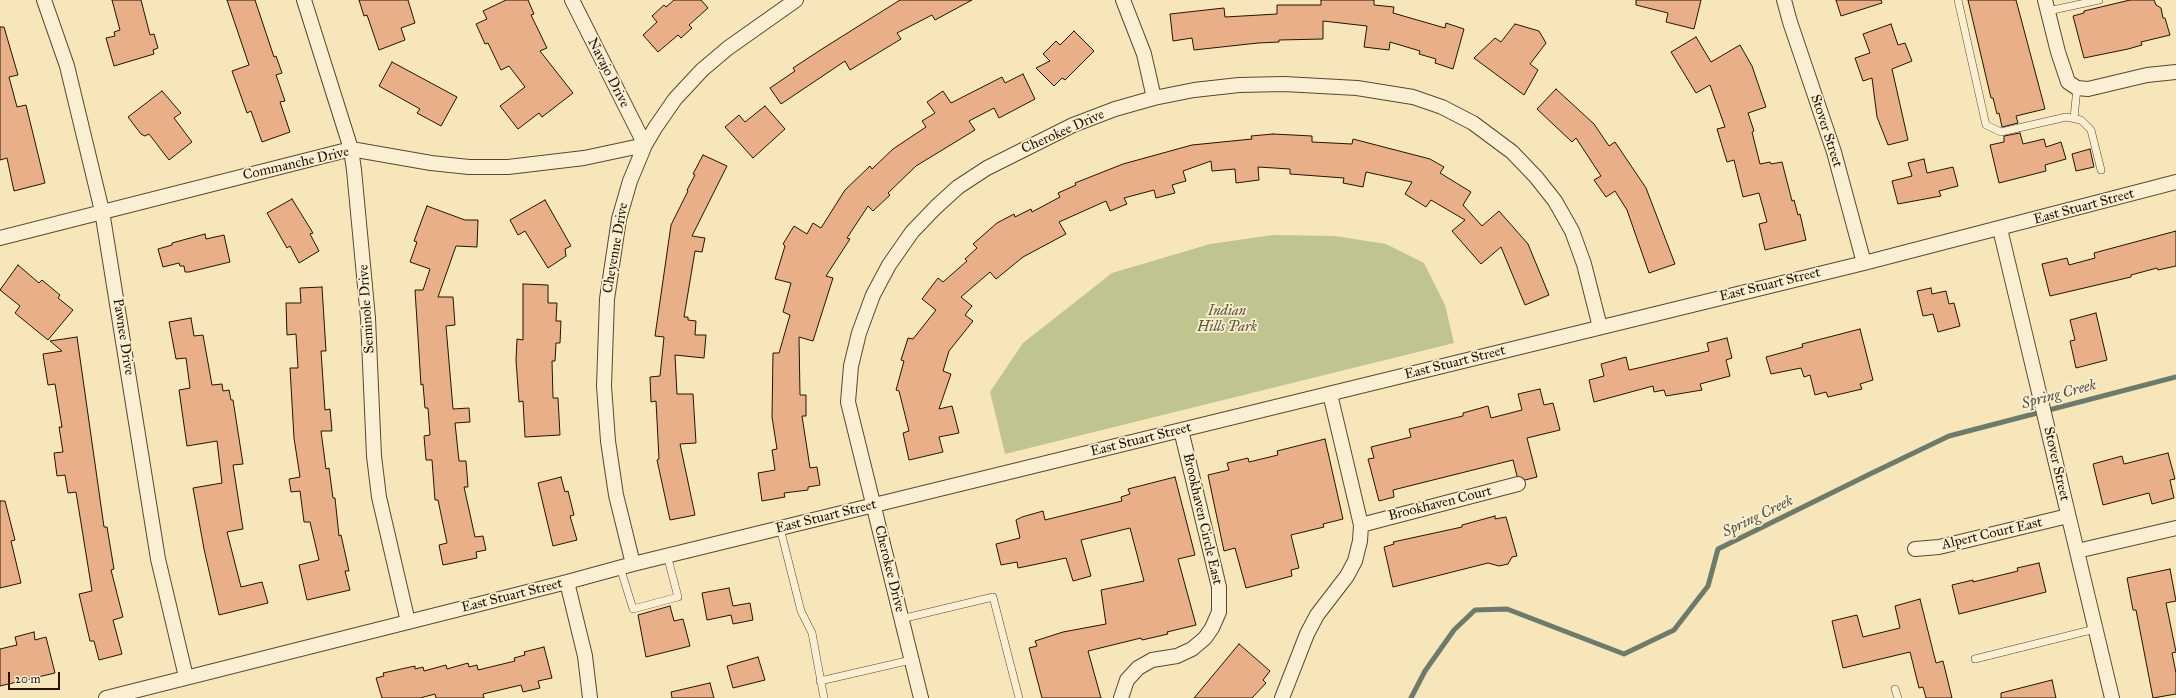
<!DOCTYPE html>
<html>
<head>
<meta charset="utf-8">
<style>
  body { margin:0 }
  #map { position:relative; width:2176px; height:698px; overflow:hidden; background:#f8e6bb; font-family:"IM FELL Great Primer",serif }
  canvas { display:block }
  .scale { position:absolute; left:8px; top:672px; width:52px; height:18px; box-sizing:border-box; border:2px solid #231402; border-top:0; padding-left:5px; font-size:12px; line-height:14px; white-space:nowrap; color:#231402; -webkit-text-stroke:3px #faefd3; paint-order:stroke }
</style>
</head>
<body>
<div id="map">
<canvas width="2176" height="698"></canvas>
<div class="scale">20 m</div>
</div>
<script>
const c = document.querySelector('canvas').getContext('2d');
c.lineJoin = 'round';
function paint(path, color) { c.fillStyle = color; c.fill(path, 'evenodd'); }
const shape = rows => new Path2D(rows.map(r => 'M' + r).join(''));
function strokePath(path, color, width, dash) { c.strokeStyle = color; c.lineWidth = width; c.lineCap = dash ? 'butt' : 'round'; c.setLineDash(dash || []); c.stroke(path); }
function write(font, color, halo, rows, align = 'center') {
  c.font = font + ' "IM FELL Great Primer",serif'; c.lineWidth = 3.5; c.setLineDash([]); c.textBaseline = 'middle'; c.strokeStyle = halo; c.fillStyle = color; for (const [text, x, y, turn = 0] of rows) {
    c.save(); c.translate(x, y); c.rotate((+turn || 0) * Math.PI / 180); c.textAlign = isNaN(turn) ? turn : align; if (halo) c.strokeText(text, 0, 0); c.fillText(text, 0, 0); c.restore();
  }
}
paint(shape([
  [1273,235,1335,236,1386,244,1424,263,1445,305,1454,343,1005,454,990,392,1023,343,1112,273,1210,244]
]), '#c0c48e');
strokePath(shape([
  [1411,698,1425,671,1454,630,1475,610,1507,609,1624,654,1674,630,1708,586,1718,549,1870,474,1949,436,2176,377]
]), '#6c7b6c', 5);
const building = shape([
  [112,0,141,0,150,35,154,34,158,48,153,50,154,54,114,66,106,38,115,36,114,32,120,30,112,0],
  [227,0,255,0,274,57,276,56,282,73,276,75,285,101,280,102,290,132,262,142,251,111,247,113,232,71,249,65,227,0],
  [359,0,408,0,415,23,401,28,405,40,379,50,367,15,364,16,359,0],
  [506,0,528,0,534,14,531,15,547,48,540,51,573,93,542,117,539,113,518,129,500,106,525,87,509,66,501,70,488,43,485,44,476,24,487,19,483,11,506,0],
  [674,0,701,0,708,8,689,25,692,28,681,38,678,35,658,52,643,35,657,22,652,16,664,5,666,7,674,0],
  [900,0,972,0,935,20,932,15,897,33,901,39,850,70,845,61,781,104,770,88,795,71,793,68,822,49,900,0],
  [1321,0,1374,0,1374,5,1394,7,1393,13,1445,28,1446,23,1464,29,1453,69,1435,63,1436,59,1419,54,1420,51,1390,42,1389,50,1364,47,1367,26,1323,21,1323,39,1279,40,1279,42,1258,43,1194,50,1192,38,1173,41,1170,14,1224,8,1225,17,1277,14,1277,5,1321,5,1321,0],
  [1636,0,1701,0,1694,29,1666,22,1668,13,1636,5,1636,0],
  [1836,0,1881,0,1882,3,1841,16,1836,0],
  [1968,0,2016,0,2045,109,2016,116,2018,123,2002,127,1999,113,1997,114,1993,98,1991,98,1968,0],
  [2130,0,2154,0,2156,5,2161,8,2163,18,2165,18,2170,35,2141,42,2142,45,2128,49,2084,58,2073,16,2084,13,2084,11,2130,0],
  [1515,24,1539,31,1546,43,1530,64,1538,70,1524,95,1474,58,1495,38,1501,42,1515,24],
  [1891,24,1898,45,1905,43,1912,61,1892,69,1908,140,1888,145,1877,117,1872,78,1863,81,1855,58,1870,53,1863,34,1891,24],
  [0,27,4,27,18,75,9,77,17,107,26,105,45,183,14,191,7,158,0,160,0,27],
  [1074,31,1094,51,1065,80,1062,78,1054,86,1036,68,1050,61,1043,54,1056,41,1060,45,1074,31],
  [1696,37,1711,62,1740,45,1752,66,1766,107,1748,113,1754,131,1752,132,1760,164,1770,162,1771,164,1782,162,1792,201,1794,200,1798,215,1800,214,1806,240,1765,250,1759,224,1767,222,1759,193,1743,197,1734,160,1727,162,1717,129,1725,127,1710,85,1696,93,1671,52,1696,37],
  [392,62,457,97,441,126,417,113,420,109,379,86,392,62],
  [1023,74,1035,99,999,118,994,108,969,121,975,130,916,166,888,193,890,195,873,211,868,206,847,238,850,239,826,276,833,278,813,341,799,337,800,395,806,395,806,416,802,416,810,468,817,467,820,485,808,487,808,490,784,493,785,497,762,501,758,473,775,470,772,450,777,449,772,417,773,353,779,353,790,315,783,312,791,283,775,279,785,246,783,244,794,226,807,234,813,223,821,228,845,190,870,166,872,169,893,149,926,127,922,121,935,113,927,102,943,91,951,103,1002,77,1005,83,1023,74],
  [1556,89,1594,124,1609,146,1615,142,1646,188,1675,264,1649,273,1627,210,1615,191,1606,197,1594,180,1601,176,1576,138,1572,142,1537,109,1556,89],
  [162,91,181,113,174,118,192,142,169,160,149,134,145,136,141,134,128,117,162,91],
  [765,106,785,129,753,158,725,127,739,115,745,122,765,106],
  [2020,133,2023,144,2044,139,2046,147,2061,142,2066,159,2045,165,2046,171,1999,183,1990,145,2004,142,2004,136,2020,133],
  [1273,134,1312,136,1312,142,1352,144,1353,139,1430,159,1444,167,1440,173,1471,192,1463,205,1482,226,1499,211,1528,244,1549,295,1525,305,1501,247,1481,264,1452,231,1465,220,1431,200,1426,207,1405,194,1412,182,1366,172,1363,187,1343,183,1344,178,1290,174,1290,169,1258,167,1259,180,1236,183,1235,169,1212,171,1211,161,1183,171,1186,181,1172,185,1175,193,1156,198,1154,190,1124,198,1127,204,1110,211,1106,201,1059,222,1066,234,1023,257,996,279,990,272,961,297,972,306,965,315,973,321,949,351,943,371,951,374,939,409,952,406,959,433,939,437,943,452,909,460,903,433,909,431,899,391,896,390,904,361,901,360,908,338,913,339,936,310,922,299,938,278,943,282,967,261,965,259,977,248,973,244,997,223,1014,214,1015,217,1031,209,1032,212,1060,197,1058,193,1076,185,1075,183,1123,164,1192,145,1252,139,1251,136,1273,134],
  [2090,149,2094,167,2076,171,2072,154,2090,149],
  [703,155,727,166,692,236,705,238,702,252,695,251,684,317,688,317,688,320,696,321,695,335,706,335,704,358,675,355,677,394,693,394,696,443,680,444,695,515,670,520,657,460,659,459,656,401,651,402,650,377,660,376,664,337,655,336,671,225,688,191,687,190,695,175,693,174,703,155],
  [1924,159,1927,173,1953,167,1958,186,1939,191,1941,196,1898,204,1892,181,1912,176,1908,163,1924,159],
  [292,199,313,233,310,234,319,251,299,263,290,246,287,248,267,213,292,199],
  [545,200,571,246,565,249,566,256,548,268,525,231,518,235,510,220,545,200],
  [427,206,465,220,478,220,477,247,456,246,438,297,453,297,455,325,446,326,453,409,469,408,470,422,455,423,459,461,466,461,468,487,464,487,475,537,483,536,486,550,476,552,477,558,443,565,439,545,447,543,438,500,435,500,432,460,426,460,424,436,430,435,428,408,425,408,423,384,421,385,415,290,423,290,430,269,410,262,417,242,414,241,427,206],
  [2176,231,2176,266,2158,270,2157,268,2131,275,2131,277,2050,296,2042,264,2067,258,2069,265,2095,258,2094,253,2176,231],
  [205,234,206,239,224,235,230,262,189,272,185,272,184,266,180,266,179,263,163,267,158,249,172,245,172,243,205,234],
  [18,265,39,283,42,280,60,295,58,298,73,310,48,340,15,313,20,306,0,290,18,265],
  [523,284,548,285,548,303,557,303,556,321,561,321,560,343,556,343,555,361,552,361,553,398,558,398,560,435,525,437,523,401,519,402,516,360,517,339,523,340,523,284],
  [322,287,326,351,321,351,325,410,330,409,332,431,321,431,326,469,329,468,333,498,335,498,339,536,341,535,349,571,345,571,350,590,307,600,299,565,319,560,310,522,304,522,300,491,291,492,289,479,300,477,294,438,290,368,298,368,296,334,287,335,286,303,301,303,300,288,322,287],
  [1931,288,1932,294,1946,291,1949,304,1954,303,1960,326,1938,332,1933,314,1923,316,1917,291,1931,288],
  [2096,313,2107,360,2076,368,2070,341,2075,340,2070,320,2096,313],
  [191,318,194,336,203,335,212,385,222,384,223,391,229,390,231,400,233,400,243,464,233,465,243,529,227,532,241,587,262,582,268,603,219,615,204,549,193,488,222,483,217,441,187,446,179,390,190,388,186,358,176,359,169,322,191,318],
  [1860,329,1873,380,1860,384,1862,389,1828,397,1826,392,1815,395,1810,375,1804,377,1801,368,1771,374,1766,357,1803,347,1802,344,1860,329],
  [77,337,104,527,107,527,114,569,111,570,123,617,113,620,122,654,99,660,94,641,90,641,79,594,92,591,76,492,68,493,65,475,57,476,54,453,63,452,59,427,62,427,55,384,48,385,43,354,62,351,50,341,77,337],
  [1727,338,1732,358,1726,360,1730,376,1700,384,1702,390,1666,396,1664,390,1654,392,1653,386,1594,402,1589,380,1604,376,1601,364,1626,357,1629,370,1638,368,1709,351,1707,343,1727,338],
  [1540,389,1544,405,1553,403,1560,430,1527,438,1537,477,1525,480,1517,476,1513,460,1393,490,1394,497,1379,501,1368,459,1374,458,1371,447,1411,437,1409,429,1463,416,1463,413,1488,406,1491,418,1522,410,1518,394,1540,389],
  [1325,439,1343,519,1323,524,1324,527,1291,535,1299,568,1291,570,1292,576,1246,588,1235,548,1224,551,1208,475,1229,470,1227,463,1248,458,1249,462,1278,455,1277,451,1325,439],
  [2168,453,2175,479,2170,480,2174,498,2152,504,2149,493,2103,505,2093,464,2122,456,2124,464,2168,453],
  [561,477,565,492,568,491,574,515,570,516,577,540,553,546,538,483,561,477],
  [1175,477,1195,555,1178,559,1196,625,1167,632,1168,634,1142,640,1141,638,1088,651,1101,698,1042,698,1029,648,1037,646,1035,641,1063,632,1106,624,1101,590,1144,581,1130,528,1081,540,1091,576,1073,581,1066,558,1018,568,1017,562,1001,565,996,544,1020,538,1016,520,1022,517,1043,511,1045,520,1122,501,1121,497,1130,494,1128,489,1175,477],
  [0,501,5,501,15,540,11,541,21,583,0,588,0,501],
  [1495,516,1495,519,1506,517,1517,556,1512,557,1508,564,1499,566,1488,563,1393,587,1384,547,1394,544,1393,542,1462,527,1462,525,1495,516],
  [2039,563,2046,592,1959,614,1952,585,1973,580,1973,582,2018,571,2017,568,2039,563],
  [2170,569,2176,601,2166,603,2176,652,2172,653,2176,673,2176,694,2153,698,2136,610,2133,610,2127,578,2170,569],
  [729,588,733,606,750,603,753,620,733,624,731,615,707,620,702,593,729,588],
  [1920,599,1936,663,1943,661,1952,698,1926,698,1923,687,1919,688,1910,652,1843,668,1832,621,1857,615,1863,637,1900,628,1895,606,1920,599],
  [670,606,674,621,683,619,690,646,646,657,638,615,670,606],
  [34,632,35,640,46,637,55,673,0,686,0,649,17,645,15,637,34,632],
  [1239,644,1270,671,1263,680,1266,683,1252,698,1194,698,1239,644],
  [544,647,552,678,538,681,540,688,523,692,521,685,483,694,484,698,436,698,435,694,420,698,382,698,376,678,384,676,383,673,415,666,415,669,423,667,424,671,446,665,447,669,468,663,469,667,477,665,478,670,515,661,514,658,525,655,524,652,544,647],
  [758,657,765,680,733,688,727,666,758,657],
  [2052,680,2056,698,2001,698,2001,693,2052,680],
  [710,683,714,698,672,698,671,692,710,683]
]);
paint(building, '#e9af88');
strokePath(building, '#231402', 1);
const service = shape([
  [1958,0,1986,125,2001,132,2066,117,2081,120,2091,130,2101,170],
  [2048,11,2099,0],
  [2074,118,2077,88],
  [780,528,801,611,812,633,824,698],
  [620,567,633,609,678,597,667,555],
  [901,619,993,597,1019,698],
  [1975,659,2095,629],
  [820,681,911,660],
  [1895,689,1898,698]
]);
const minor = shape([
  [44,0,67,66,102,211,158,559,186,677],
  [304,0,351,149,354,170,368,318,374,456,379,497,408,622],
  [1123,0,1144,54,1154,98],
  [1784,0,1790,22,1834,152,1864,263],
  [2045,0,2058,52,2068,82,2077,88,2088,89,2147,75,2176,72],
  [2000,229,2112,698],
  [0,238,351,149,431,163,469,167,508,167,584,158,645,145,572,0],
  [1361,525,1518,484],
  [1915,549,1939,547,2068,516],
  [2077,551,2176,528],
  [633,564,616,495,608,441,604,386,607,299,619,219,630,181,645,145,655,128,675,99,702,70,728,48,796,0],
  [567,582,585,656,590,698],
  [106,698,567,582,633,564,1864,263,2176,182],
  [921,698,848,402,851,366,859,333,873,295,889,265,912,232,936,207,958,187,987,168,1073,125,1115,109,1154,98,1194,90,1239,85,1284,84,1357,88,1413,97,1442,107,1473,123,1512,152,1536,177,1555,201,1572,231,1584,264,1600,327],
  [1121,698,1127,680,1138,668,1152,660,1177,656,1192,649,1205,638,1212,628,1219,612,1219,587,1181,430],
  [1282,698,1307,634,1317,615,1347,576,1355,561,1360,541,1361,525,1330,394]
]);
strokePath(service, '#584830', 8);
strokePath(minor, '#584830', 16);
strokePath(service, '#faefd3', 7);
strokePath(minor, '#faefd3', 14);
write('14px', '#231402', '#faefd3', [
  ["Navajo Drive",608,73,63],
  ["Stover Street",1826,131,72],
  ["Cherokee Drive",1063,132,-24],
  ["Commanche Drive",296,164,-13],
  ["East Stuart Street",2084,207,-15],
  ["Cheyenne Drive",616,248,-80],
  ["East Stuart Street",1770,285,-14],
  ["Seminole Drive",367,309,-94],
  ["Pawnee Drive",123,337,81],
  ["East Stuart Street",1455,363,-14],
  ["East Stuart Street",1141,440,-14],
  ["Stover Street",2056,464,77],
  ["Brookhaven Court",1440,504,-14],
  ["East Stuart Street",826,517,-14],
  ["Brookhaven Circle East",1202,519,77],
  ["Alpert Court East",1992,534,-13],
  ["Cherokee Drive",889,569,76],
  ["East Stuart Street",512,596,-14]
]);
write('italic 14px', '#5a5233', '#faefd3', [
  ["Indian",1227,312],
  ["Hills Park",1227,328]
]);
write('italic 15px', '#4e5040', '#faefd3', [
  ["Spring Creek",2059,395,-15],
  ["Spring Creek",1758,517,-26]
]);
</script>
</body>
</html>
